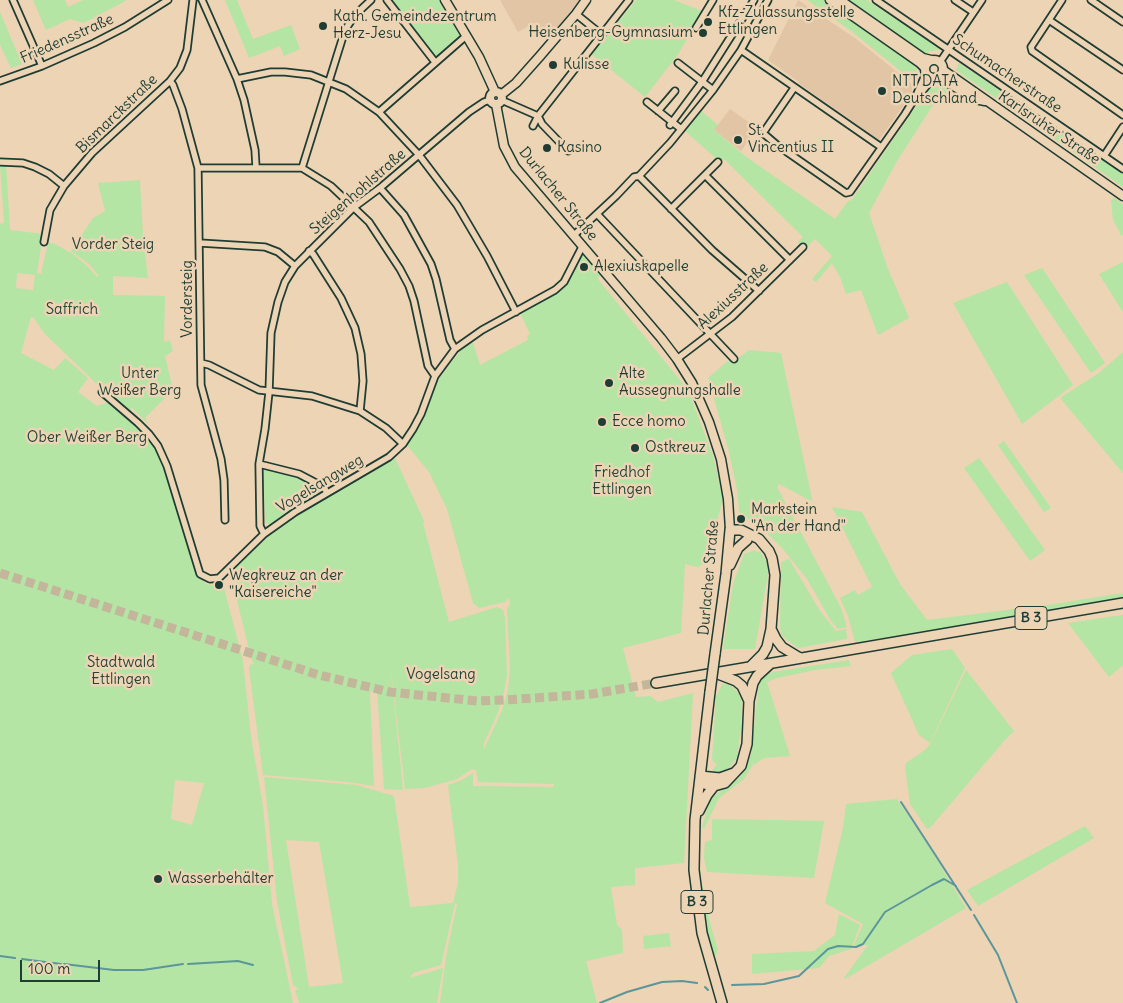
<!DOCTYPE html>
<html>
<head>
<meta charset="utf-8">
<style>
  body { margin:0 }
  #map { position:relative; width:1123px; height:1003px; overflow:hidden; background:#ecd4b4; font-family:Delius,sans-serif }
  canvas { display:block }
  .scale { position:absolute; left:20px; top:960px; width:80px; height:22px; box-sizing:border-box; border:2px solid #1f3d34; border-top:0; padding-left:6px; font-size:15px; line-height:18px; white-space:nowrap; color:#1f3d34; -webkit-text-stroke:4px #ecd4b4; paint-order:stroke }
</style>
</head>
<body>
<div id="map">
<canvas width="1123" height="1003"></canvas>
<div class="scale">100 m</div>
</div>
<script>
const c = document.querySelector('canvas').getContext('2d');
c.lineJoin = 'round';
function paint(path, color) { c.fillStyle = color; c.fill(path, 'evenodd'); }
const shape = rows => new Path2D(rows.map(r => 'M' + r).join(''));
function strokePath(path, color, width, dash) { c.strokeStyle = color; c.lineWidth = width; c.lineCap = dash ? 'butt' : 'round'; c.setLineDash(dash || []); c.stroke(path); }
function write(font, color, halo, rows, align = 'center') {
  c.font = font + ' Delius,sans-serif'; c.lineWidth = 5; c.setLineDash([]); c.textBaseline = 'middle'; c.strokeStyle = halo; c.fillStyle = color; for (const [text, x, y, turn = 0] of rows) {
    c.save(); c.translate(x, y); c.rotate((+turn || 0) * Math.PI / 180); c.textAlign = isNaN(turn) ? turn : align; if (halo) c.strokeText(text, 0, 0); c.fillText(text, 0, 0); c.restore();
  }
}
paint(shape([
  [500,0,579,0,553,35,534,23,518,32],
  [798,0,855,38,912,84,912,94,879,140,798,83,799,82,768,60],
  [730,109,757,128,741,151,714,130]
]), '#e2c5a5');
paint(shape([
  [33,0,65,0,68,7,83,0,127,0,84,23,70,19,46,30],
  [225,0,237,0,253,39,291,25,300,49,284,56,280,46,249,58],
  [392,0,439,0,461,37,436,58],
  [636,0,674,0,702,11,703,14,676,57,645,97,590,53,617,17,621,19],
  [807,0,827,0,917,63,916,75,919,79,917,83,914,82,851,31],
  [844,0,867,0,938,47,939,50,930,51,924,55],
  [0,12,22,64,11,68,0,45],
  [959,63,1123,173,1123,187,956,70],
  [942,86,949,91,935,102,897,161,869,213,888,269,909,318,878,335,861,290,846,294,840,277,832,263,816,282,812,279,832,256,815,239,807,247,804,244,801,246,798,242,803,237,724,159,720,162,685,131,701,111,718,125,714,130,745,156,835,219,849,200,851,201,929,88],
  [0,164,6,164,10,230,43,234,37,273,41,274,48,243,53,243,73,254,88,267,98,278,98,275,89,264,71,251,93,218,105,211,98,183,140,180,143,236,148,278,113,276,113,295,165,296,164,342,170,340,173,351,165,356,173,390,145,418,149,425,132,408,129,411,101,388,44,333,34,318,31,317,21,353,54,370,65,358,88,378,78,392,97,406,109,402,155,444,163,462,194,567,201,579,206,584,220,586,223,584,243,661,251,737,263,806,272,904,293,1003,0,1003,0,224,4,223],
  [17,273,35,275,33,290,16,288],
  [175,780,204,783,192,825,171,819],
  [1114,198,1123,204,1123,235,1121,235,1113,220,1111,200],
  [581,254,585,255,602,274,597,278,688,390,713,456,723,500,705,563,698,567,685,564,681,633,623,648,636,697,650,696,658,702,693,693,684,863,635,868,635,885,611,887,617,925,622,930,623,953,586,961,597,1003,440,1003,446,957,457,904,455,903,441,965,413,973,410,978,443,968,437,1003,299,1003,295,990,299,989,293,985,277,901,264,777,356,785,394,796,410,907,453,903,458,883,458,865,448,785,462,780,473,773,473,786,554,787,554,784,478,782,476,770,472,769,457,779,425,788,405,789,390,660,403,790,384,789,377,691,370,692,374,786,348,782,263,775,249,669,250,665,254,664,251,658,234,588,237,575,236,567,283,523,378,468,394,456,424,521,423,523,449,622,497,607,503,610,505,618,507,675,504,692,498,713,483,745,484,749,502,710,508,690,510,669,507,608,510,604,509,598,505,602,479,608,473,603,447,509,429,472,406,444,422,422,438,380,461,350,472,340,480,365,528,340,527,336,530,334,520,313,565,287,574,273],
  [286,840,319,842,343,983,309,987],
  [1123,262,1123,312,1099,274],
  [1042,268,1105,363,1091,373,1024,275],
  [1007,282,1073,385,1022,424,953,303],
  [749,350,781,353,812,499,811,501,779,484,777,487,841,608,847,627,838,629,831,621,807,579,783,549,766,532,739,512,737,489,728,448,708,378,729,360,733,362],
  [1123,352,1123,473,1060,398,1099,373],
  [1004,441,1051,508,1044,512,998,445],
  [979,458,1045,550,1030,561,964,468],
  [263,469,298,478,322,491,270,525,265,522],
  [832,507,862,512,900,584,927,620,1048,605,1123,593,1123,599,928,632,855,642,848,616,840,598,855,590,858,595,872,587],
  [755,550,758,553,760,551,767,563,768,574,755,649,723,649,733,584,744,554],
  [789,559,820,611,836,631,846,629,847,639,798,648,782,636,780,628,781,562],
  [1123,615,1123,665,1109,677,1068,623],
  [952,649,965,668,930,743,919,735,891,673,912,655],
  [849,660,851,666,815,670,777,678,767,682,790,756,765,758,759,761,755,765,754,763,744,779,719,798,704,829,702,827,709,803,714,796,739,778,746,769,751,754,759,684,763,677,772,672],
  [966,670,1014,731,1004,741,930,828,927,829,910,804,905,766,906,763,925,750,930,744],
  [723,683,732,686,742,698,741,729,737,757,730,767,722,773,716,773,712,770,717,765,712,760,716,696],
  [897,799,931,850,966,908,845,979,844,978,868,945,854,945,863,924,825,903,843,828,846,804],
  [712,819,824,821,814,878,707,872,704,858,705,842,712,840],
  [1085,826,1094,838,978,906,967,890],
  [698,856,704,895,711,926,718,950,716,955,713,957,706,932,697,877],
  [839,914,860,925,851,949,829,956,819,968,752,974,752,954,814,951,835,935],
  [669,933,671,946,644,949,643,936]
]), '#b4e5a5');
strokePath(shape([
  [901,802,971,910],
  [974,915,998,955,1017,1003],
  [0,956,15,958],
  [22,959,61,964],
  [64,964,114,970,143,970,183,964],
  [188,964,238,961,253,965],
  [732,985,764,984,799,976,828,949,838,946,856,947,863,944,885,912,932,885,944,879,956,886],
  [705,987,708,990],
  [600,1003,627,992,662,982,682,981,697,983]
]), '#5b969b', 2);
strokePath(shape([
  [0,573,319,675,390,692,477,701,505,700,592,694,656,683]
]), '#c3b69a', 9, [9, 4.5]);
const street = shape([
  [13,0,42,66],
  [202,0,237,79,244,100,255,150,256,167],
  [387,0,435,62],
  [876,0,1123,169],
  [955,0,973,12],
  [1062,0,1031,47,1032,51,1123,115],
  [1091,0,1123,22],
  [576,14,602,35],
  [1049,20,1123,70],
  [696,28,713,0],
  [741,50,881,147],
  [940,62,982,0],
  [678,63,713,90],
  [237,79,271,72,285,72,311,75,346,89,379,112,419,155,457,205,487,256,516,312],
  [0,81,42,66,94,43,125,27,168,0],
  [170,81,173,85,182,109,198,168,201,385,221,459,224,480,225,520],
  [794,88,763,133,777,145,846,193,850,192,905,114,915,98,926,73],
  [915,98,920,94,933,78],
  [506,102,538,116,533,126],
  [647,102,681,129],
  [658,111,675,91],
  [379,112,466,36],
  [670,125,702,82,754,0],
  [568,151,542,124,538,116,629,0],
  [1104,156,1123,127],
  [0,162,23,163,35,167,49,174,64,186],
  [198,168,302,168,331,186,369,222,400,269,409,286,414,301,428,366,435,376],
  [302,168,345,30,355,15,371,0],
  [705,175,790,260],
  [639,176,712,250,759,291],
  [380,188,404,215,431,264,436,279,450,340,455,349],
  [671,209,718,162],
  [597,214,734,359],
  [573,236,616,196,634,177,639,176,670,143,713,90,741,50,768,0],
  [44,242,50,210,64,186,92,153,170,81,180,68,187,50,193,0],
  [200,243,265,247,278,252,295,266],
  [309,251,313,254,341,298,355,328,361,354,363,381,360,411],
  [677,359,732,317,803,247],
  [201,363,209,365,259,390,312,396,360,411,386,428,403,444],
  [102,392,138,423,149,434,158,446,167,466,200,574,210,579,219,578,264,534,295,512,389,457,403,444,413,429,421,414,435,376,455,349,482,330,555,290,564,282,582,247],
  [259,464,299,474,318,484,325,489,327,493],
  [264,534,260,526,259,464,265,429,269,392,271,333,278,302,285,282,295,266,353,208,380,188,469,112,484,102,490,100]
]);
const secondary = shape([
  [445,0,479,57,495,92],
  [830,0,920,63,925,68],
  [840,0,923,58,931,60],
  '925 69a9 9 0 1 1 18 0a9 9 0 1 1-18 0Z',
  [943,70,1123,196],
  [939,77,975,99,985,101],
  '490 98a6 6 0 1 1 12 0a6 6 0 1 1-12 0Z',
  [501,95,516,83,540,56,576,14,586,0],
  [496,104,504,146,515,167,661,338,677,359,692,383,709,422,721,459,728,499,730,530]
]);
const primary = shape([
  [730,565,738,548,747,540],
  [771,629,776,639,782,647,800,658],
  [715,654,726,574,730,530,741,530,759,539,769,551,772,558,775,575,771,629,767,647,763,654,750,667],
  [718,674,736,681,742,686,749,701],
  [656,683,1123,603],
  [710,692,695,820,694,870,702,933,722,1003],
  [700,776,720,778,734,773],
  [700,783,714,786,725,783,741,766,747,744,749,701,753,683,757,676,770,664],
  [699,811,707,795,714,786]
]);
strokePath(street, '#1f3d34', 9);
strokePath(secondary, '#1f3d34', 11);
strokePath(primary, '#1f3d34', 12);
strokePath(street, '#ecd4b4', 5.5);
strokePath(secondary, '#ecd4b4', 8);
strokePath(primary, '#ecd4b4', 9);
const primaryBridge = shape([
  [710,692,715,654]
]);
strokePath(primaryBridge, '#1f3d34', 12, []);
strokePath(primaryBridge, '#ecd4b4', 9);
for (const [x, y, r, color] of [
  [708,22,5,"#1f3d34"],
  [323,26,5,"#1f3d34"],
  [703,33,5,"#1f3d34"],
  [553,65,5,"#1f3d34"],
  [882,91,5,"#1f3d34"],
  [738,140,5,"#1f3d34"],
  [547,148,5,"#1f3d34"],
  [584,267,5,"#1f3d34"],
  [609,383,5,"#1f3d34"],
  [602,422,5,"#1f3d34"],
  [635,448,5,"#1f3d34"],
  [741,519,5,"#1f3d34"],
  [219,585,5,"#1f3d34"],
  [158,879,5,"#1f3d34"]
]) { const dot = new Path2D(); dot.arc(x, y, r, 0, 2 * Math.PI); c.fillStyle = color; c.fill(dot); strokePath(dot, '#ecd4b4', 2); }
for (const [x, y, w] of [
  [1031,618,32],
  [697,902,32]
]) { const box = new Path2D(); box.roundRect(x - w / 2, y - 11.5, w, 23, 4); c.fillStyle = '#ecd4b4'; c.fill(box); strokePath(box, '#1f3d34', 1); }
write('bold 14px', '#1f3d34', null, [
  ["B 3",1031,618],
  ["B 3",697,902]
]);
write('15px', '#1f3d34', '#ecd4b4', [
  ["Kfz-Zulassungsstelle",718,13],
  ["Ettlingen",718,30],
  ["Kath. Gemeindezentrum",333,17],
  ["Herz-Jesu",333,34],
  ["Heisenberg-Gymnasium",693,33,"right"],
  ["Kulisse",563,65],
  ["NTT DATA",892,82],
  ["Deutschland",892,99],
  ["St.",748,131],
  ["Vincentius II",748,148],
  ["Kasino",557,148],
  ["Alexiuskapelle",594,267],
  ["Alte",619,374],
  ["Aussegnungshalle",619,391],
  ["Ecce homo",612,422],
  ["Ostkreuz",645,448],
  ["Markstein",751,510],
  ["\"An der Hand\"",751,527],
  ["Wegkreuz an der",229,576],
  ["\"Kaisereiche\"",229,593],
  ["Wasserbehälter",168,879]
], 'left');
write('15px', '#1f3d34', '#ecd4b4', [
  ["Friedensstraße",67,39,-24],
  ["Schumacherstraße",1007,74,34],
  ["Bismarckstraße",117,114,-44],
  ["Karlsruher Straße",1049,128,34],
  ["Steigenhohlstraße",358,192,-41],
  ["Durlacher Straße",558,194,51],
  ["Alexiusstraße",733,296,-43],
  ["Vordersteig",188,299,-90],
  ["Vogelsangweg",320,484,-31],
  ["Durlacher Straße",709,578,-85]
]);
write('15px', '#26453a', '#ecd4b4', [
  ["Vorder Steig",113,245],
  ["Saffrich",72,310],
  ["Unter",140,374],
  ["Weißer Berg",140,391],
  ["Ober Weißer Berg",87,438],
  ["Friedhof",622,473],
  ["Ettlingen",622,490],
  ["Stadtwald",121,663],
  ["Ettlingen",121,680],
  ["Vogelsang",441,675]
]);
</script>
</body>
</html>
